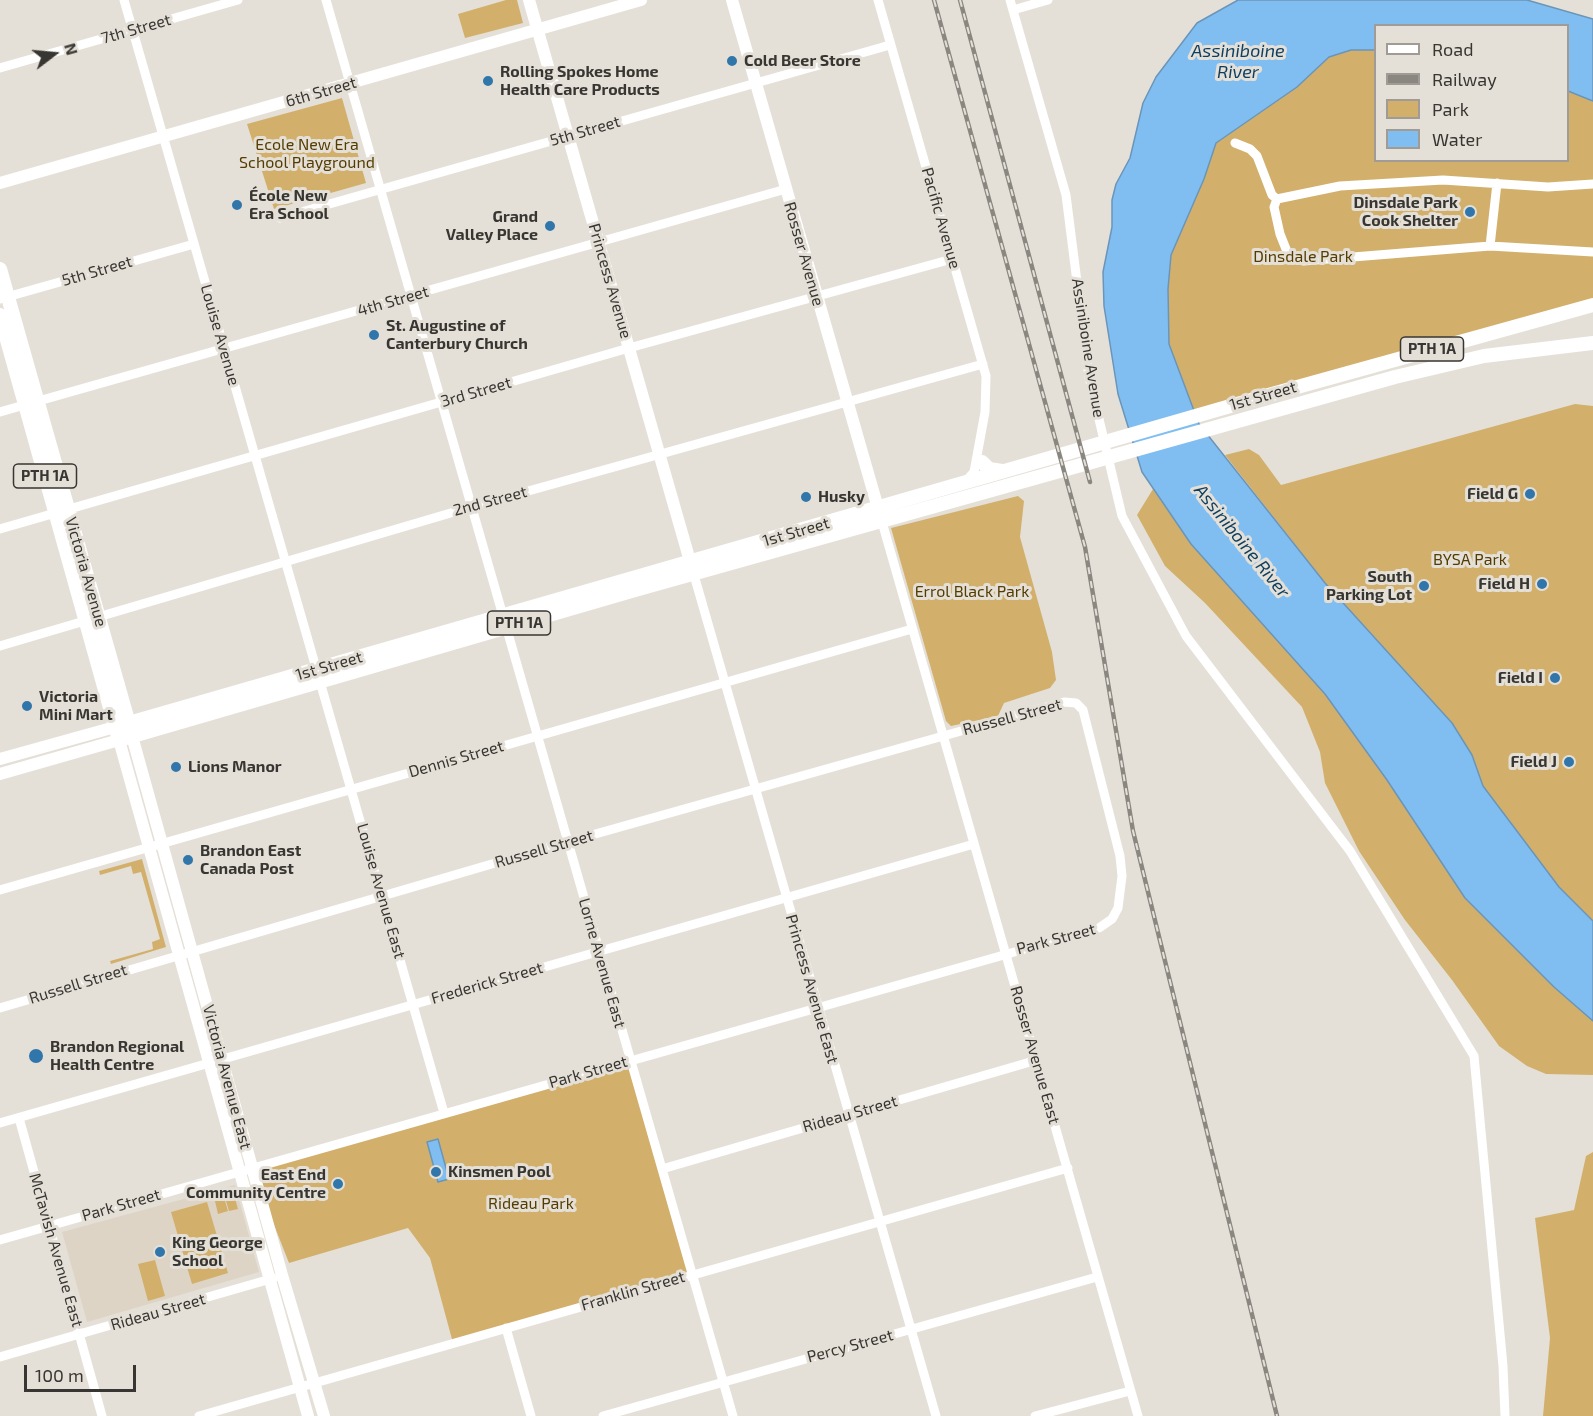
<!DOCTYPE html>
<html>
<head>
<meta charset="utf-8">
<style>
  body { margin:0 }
  #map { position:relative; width:1593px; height:1416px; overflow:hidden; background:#e5e0d7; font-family:"Exo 2",sans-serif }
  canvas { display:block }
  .legend { position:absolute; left:1374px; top:24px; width:195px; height:138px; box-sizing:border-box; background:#e5e0d7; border:2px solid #a09c95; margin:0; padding:8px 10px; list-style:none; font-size:18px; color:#383632 }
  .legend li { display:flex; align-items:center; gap:12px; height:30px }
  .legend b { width:30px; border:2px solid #a09c95 }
  .north { position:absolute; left:24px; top:24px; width:60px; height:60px; -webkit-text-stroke:4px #e5e0d7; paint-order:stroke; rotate:74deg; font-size:16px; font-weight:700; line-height:24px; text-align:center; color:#383632 }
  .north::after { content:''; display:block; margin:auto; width:21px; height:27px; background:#383632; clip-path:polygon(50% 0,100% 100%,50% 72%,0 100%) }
  .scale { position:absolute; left:24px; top:1365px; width:112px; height:27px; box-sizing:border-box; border:3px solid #383632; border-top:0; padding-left:8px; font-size:18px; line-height:21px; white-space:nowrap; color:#383632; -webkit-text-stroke:4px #e5e0d7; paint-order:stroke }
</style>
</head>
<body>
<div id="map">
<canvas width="1593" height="1416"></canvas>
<ul class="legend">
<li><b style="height:8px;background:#fff"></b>Road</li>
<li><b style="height:8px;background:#8a8780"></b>Railway</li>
<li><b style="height:16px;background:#d2b06c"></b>Park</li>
<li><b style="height:16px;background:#80bef2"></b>Water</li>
</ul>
<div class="north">N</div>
<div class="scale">100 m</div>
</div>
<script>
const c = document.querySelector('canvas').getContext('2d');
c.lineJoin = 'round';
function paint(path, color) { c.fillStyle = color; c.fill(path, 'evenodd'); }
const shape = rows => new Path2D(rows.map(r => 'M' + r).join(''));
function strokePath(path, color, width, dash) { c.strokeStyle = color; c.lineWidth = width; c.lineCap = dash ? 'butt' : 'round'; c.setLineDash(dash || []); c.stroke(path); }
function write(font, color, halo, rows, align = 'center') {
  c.font = font + ' "Exo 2",sans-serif'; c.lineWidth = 6; c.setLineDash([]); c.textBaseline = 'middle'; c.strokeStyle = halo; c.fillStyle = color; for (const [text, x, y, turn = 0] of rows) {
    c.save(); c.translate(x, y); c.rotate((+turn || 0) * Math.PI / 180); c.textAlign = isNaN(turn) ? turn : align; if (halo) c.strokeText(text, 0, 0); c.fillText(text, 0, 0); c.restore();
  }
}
paint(shape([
  [235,1185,259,1272,87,1322,62,1232]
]), '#ddd4c5');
paint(shape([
  [506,0,517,0,523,23,465,38,458,14],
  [1351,50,1375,50,1376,160,1568,160,1568,91,1593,101,1593,301,1195,413,1169,344,1168,289,1171,255,1204,179,1216,143,1297,87,1329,57],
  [342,98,366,183,274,209,247,124],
  [1575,404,1593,406,1593,921,1559,887,1483,786,1472,755,1325,583,1225,455,1249,449,1259,455,1281,485],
  [1153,489,1191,544,1325,694,1387,780,1465,898,1554,987,1593,1021,1593,1075,1546,1074,1527,1066,1499,1046,1452,980,1405,920,1359,851,1325,783,1320,752,1302,707,1205,603,1165,566,1137,515],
  [1018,496,1024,501,1020,537,1052,652,1056,680,1050,688,1004,703,998,716,951,726,946,721,891,528],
  [142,859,166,947,111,964,110,961,153,949,152,942,160,939,141,872,133,874,131,866,100,875,99,871],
  [631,1060,692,1274,453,1343,430,1258,408,1228,289,1263,252,1169],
  [1593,1152,1593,1416,1543,1416,1550,1338,1535,1218,1574,1210,1586,1156],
  [233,1191,238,1209,229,1211,224,1194],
  [223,1194,228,1211,218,1214,214,1197],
  [207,1202,228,1273,192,1284,171,1212],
  [155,1260,165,1296,148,1301,138,1264]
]), '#d2b06c');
const water = shape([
  [1238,0,1527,0,1593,19,1593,101,1568,91,1568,26,1376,26,1375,50,1351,50,1329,57,1297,87,1216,143,1204,179,1171,255,1168,289,1169,344,1199,424,1325,583,1452,723,1472,755,1483,786,1559,887,1593,921,1593,1021,1554,987,1465,898,1387,780,1325,694,1191,544,1142,472,1118,394,1104,306,1103,272,1112,227,1112,200,1116,184,1130,158,1143,103,1156,77,1197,23,1238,0],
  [438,1139,449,1179,438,1182,427,1142,438,1139]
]);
paint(water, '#80bef2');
strokePath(water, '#6a95b8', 1.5);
strokePath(shape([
  [124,0,444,1113],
  [326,0,733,1416],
  [878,0,986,376,985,412,974,472,966,481],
  [1010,0,1066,195,1089,377,1122,516,1186,636,1350,851,1474,1056,1503,1366,1505,1416],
  [1013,10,1048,0],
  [0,68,238,0],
  [1235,143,1250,149,1257,156,1272,195,1277,199],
  [1593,184,1548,187,1443,180,1340,186,1277,199,1274,207,1280,234,1288,254,1303,261,1490,246,1593,252],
  [280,218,890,45],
  [1490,246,1497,183],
  [0,299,194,244],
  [0,412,786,189],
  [882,522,1138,1416],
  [0,529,629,348,952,259],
  [694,575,936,1416],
  [0,646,471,507,983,364],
  [0,890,912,629],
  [0,1008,567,842,1064,702,1076,703,1083,710,1120,856,1122,876,1118,908,1112,919,1099,928,0,1240],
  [19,1118,102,1416],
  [0,1123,974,844],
  [662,1169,1037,1060],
  [506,1328,531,1416],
  [0,1357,274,1278],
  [199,1416,1068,1168],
  [603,1416,1097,1277],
  [1035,1416,1130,1391]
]), '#fff', 9);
strokePath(shape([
  [529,0,692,568],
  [732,0,880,515],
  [0,183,641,0],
  [132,736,282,1275,324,1416],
  [0,759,115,727],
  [0,774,119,740,308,1416]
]), '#fff', 12);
strokePath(shape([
  [0,269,131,731],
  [0,315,119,740,635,590,1395,377,1484,356,1593,343],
  [982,462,989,469,1002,471],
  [115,727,1272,394,1593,305]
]), '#fff', 14);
const rail = shape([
  [934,0,1085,547,1133,831,1277,1416],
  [960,0,1090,482]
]);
strokePath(rail, '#8a8780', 4.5);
strokePath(rail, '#e5e0d7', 2, [7]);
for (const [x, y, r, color] of [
  [732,61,6,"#3176ab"],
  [488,81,6,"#3176ab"],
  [237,205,6,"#3176ab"],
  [1470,212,6,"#3176ab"],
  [550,226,6,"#3176ab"],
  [374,335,6,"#3176ab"],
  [1530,494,6,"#3176ab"],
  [806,497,6,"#3176ab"],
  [1542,584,6,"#3176ab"],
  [1424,586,6,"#3176ab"],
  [1555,678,6,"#3176ab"],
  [27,706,6,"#3176ab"],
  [1569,762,6,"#3176ab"],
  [176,767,6,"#3176ab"],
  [188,860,6,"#3176ab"],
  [36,1056,8,"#3176ab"],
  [436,1172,6,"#3176ab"],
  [338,1184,6,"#3176ab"],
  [160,1252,6,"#3176ab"]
]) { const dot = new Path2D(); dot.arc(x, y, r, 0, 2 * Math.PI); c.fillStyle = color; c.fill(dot); strokePath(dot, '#e5e0d7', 2); }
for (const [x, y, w] of [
  [1432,349,63],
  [45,476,63],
  [519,623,63]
]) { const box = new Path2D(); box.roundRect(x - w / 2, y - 12, w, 24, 4.5); c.fillStyle = '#e5e0d7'; c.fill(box); strokePath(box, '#383632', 1.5); }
write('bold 15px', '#383632', null, [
  ["PTH 1A",1432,349],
  ["PTH 1A",45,476],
  ["PTH 1A",519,623]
]);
write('16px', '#383632', '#e5e0d7', [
  ["7th Street",136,29,-16],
  ["6th Street",321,92,-16],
  ["5th Street",585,131,-16],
  ["Pacific Avenue",941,218,74],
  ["Rosser Avenue",804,254,74],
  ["5th Street",97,271,-16],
  ["Princess Avenue",610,281,74],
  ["4th Street",393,301,-16],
  ["Louise Avenue",220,335,74],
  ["Assiniboine Avenue",1088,348,81],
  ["3rd Street",476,392,-16],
  ["1st Street",1263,396,-16],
  ["2nd Street",490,501,-15],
  ["1st Street",796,532,-16],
  ["Victoria Avenue",86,572,74],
  ["1st Street",329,666,-16],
  ["Russell Street",1012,717,-15],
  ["Dennis Street",456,759,-16],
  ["Russell Street",544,849,-16],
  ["Louise Avenue East",381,891,74],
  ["Park Street",1056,939,-15],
  ["Lorne Avenue East",602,963,74],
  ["Frederick Street",487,983,-16],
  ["Russell Street",78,984,-17],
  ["Princess Avenue East",812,989,74],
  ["Rosser Avenue East",1035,1055,74],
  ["Park Street",588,1072,-16],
  ["Victoria Avenue East",227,1077,75],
  ["Rideau Street",850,1114,-16],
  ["Park Street",121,1205,-16],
  ["McTavish Avenue East",56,1250,74],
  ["Franklin Street",633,1291,-16],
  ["Rideau Street",158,1312,-16],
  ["Percy Street",850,1346,-15]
]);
write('bold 16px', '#383632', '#e5e0d7', [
  ["Cold Beer Store",744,61],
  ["Rolling Spokes Home",500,72],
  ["Health Care Products",500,90],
  ["École New",249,196],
  ["Era School",249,214],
  ["Dinsdale Park",1458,203,"right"],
  ["Cook Shelter",1458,221,"right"],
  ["Grand",538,217,"right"],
  ["Valley Place",538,235,"right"],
  ["St. Augustine of",386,326],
  ["Canterbury Church",386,344],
  ["Field G",1518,494,"right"],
  ["Husky",818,497],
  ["South",1412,577,"right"],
  ["Parking Lot",1412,595,"right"],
  ["Field H",1530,584,"right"],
  ["Field I",1543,678,"right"],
  ["Victoria",39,697],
  ["Mini Mart",39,715],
  ["Field J",1557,762,"right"],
  ["Lions Manor",188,767],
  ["Brandon East",200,851],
  ["Canada Post",200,869],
  ["Brandon Regional",50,1047],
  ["Health Centre",50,1065],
  ["Kinsmen Pool",448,1172],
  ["East End",326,1175,"right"],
  ["Community Centre",326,1193,"right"],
  ["King George",172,1243],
  ["School",172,1261]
], 'left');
write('16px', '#543c00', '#e5e0d7', [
  ["Ecole New Era",307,145],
  ["School Playground",307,163],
  ["Dinsdale Park",1303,257],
  ["BYSA Park",1470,560],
  ["Errol Black Park",972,592],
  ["Rideau Park",531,1204]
]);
write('italic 18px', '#0e3e5f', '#e5e0d7', [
  ["Assiniboine",1238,51],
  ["River",1238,72],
  ["Assiniboine River",1242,541,51]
]);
</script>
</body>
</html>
